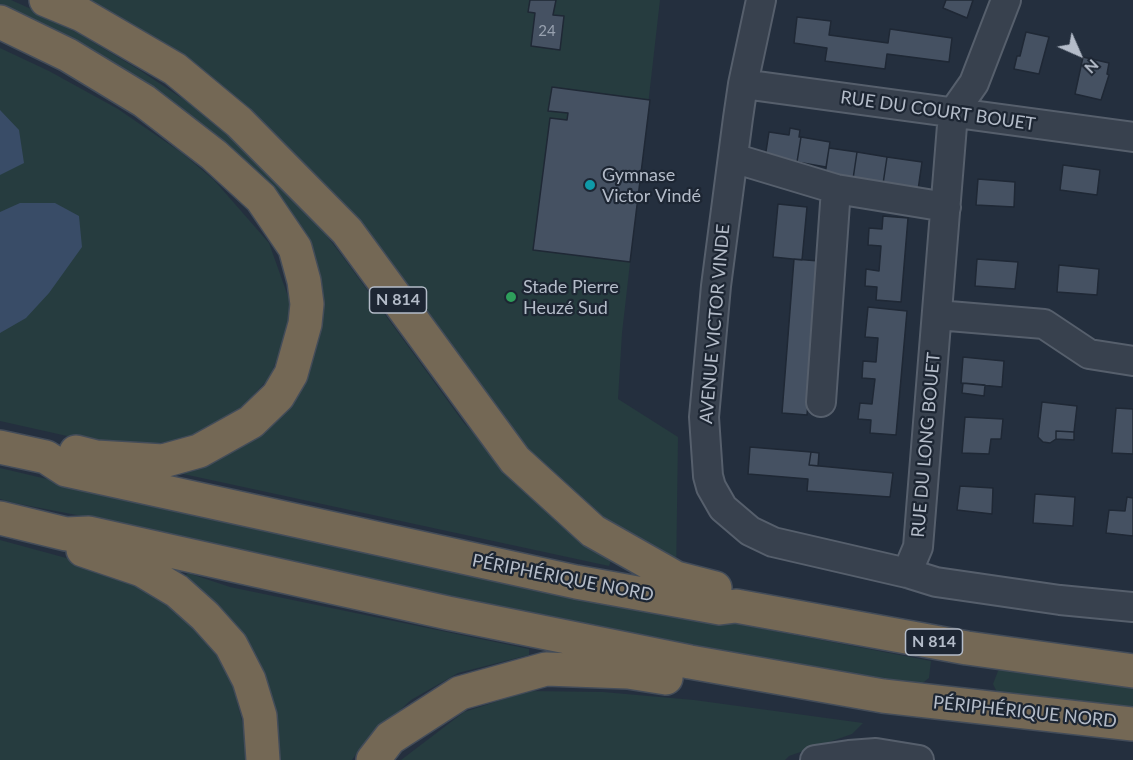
<!DOCTYPE html>
<html>
<head>
<meta charset="utf-8">
<style>
  body { margin:0 }
  #map { position:relative; width:1133px; height:760px; overflow:hidden; background:#242f3e; font-family:Lato,sans-serif }
  canvas { display:block }
  .north { position:absolute; left:1049px; top:24px; width:60px; height:60px; -webkit-text-stroke:4px #1d2633; paint-order:stroke; rotate:135deg; font-size:16px; font-weight:700; line-height:24px; text-align:center; color:#b4bcc9 }
  .north::after { content:''; display:block; margin:auto; width:21px; height:27px; background:#b4bcc9; clip-path:polygon(50% 0,100% 100%,50% 72%,0 100%) }
</style>
</head>
<body>
<div id="map">
<canvas width="1133" height="760"></canvas>
<div class="north">N</div>
</div>
<script>
const c = document.querySelector('canvas').getContext('2d');
c.lineJoin = 'round';
function paint(path, color) { c.fillStyle = color; c.fill(path, 'evenodd'); }
const shape = rows => new Path2D(rows.map(r => 'M' + r).join(''));
function strokePath(path, color, width, dash) { c.strokeStyle = color; c.lineWidth = width; c.lineCap = dash ? 'butt' : 'round'; c.setLineDash(dash || []); c.stroke(path); }
function write(font, color, halo, rows, align = 'center') {
  c.font = font + ' Lato,sans-serif'; c.lineWidth = 4.5; c.setLineDash([]); c.textBaseline = 'middle'; c.strokeStyle = halo; c.fillStyle = color; for (const [text, x, y, turn = 0] of rows) {
    c.save(); c.translate(x, y); c.rotate((+turn || 0) * Math.PI / 180); c.textAlign = isNaN(turn) ? turn : align; if (halo) c.strokeText(text, 0, 0); c.fillText(text, 0, 0); c.restore();
  }
}
paint(shape([
  [0,0,11,0,38,12,81,35,141,71,204,113,298,199,343,257,464,423,561,526,595,551,612,558,609,566,174,472,237,447,319,315,250,168,193,118,144,84,99,56,33,19,0,5],
  [46,0,660,0,622,333,618,399,678,437,676,578,593,531,239,122],
  [0,48,49,71,118,109,182,153,214,180,269,243,290,302,287,332,270,377,244,405,210,429,182,441,143,444,85,440,0,421],
  [0,468,132,499,686,614,931,661,929,678,920,685,835,674,518,613,139,527,14,503,0,499],
  [0,540,92,565,136,582,182,617,217,655,233,686,244,729,246,760,0,760],
  [188,573,230,587,529,649,529,655,458,673,411,700,361,747,352,760,279,760,279,736,270,691,237,633,182,579],
  [1002,667,1133,683,1133,714,998,694,993,684,998,671],
  [529,691,603,692,694,700,863,723,852,734,789,756,785,760,401,760,464,712]
]), '#263c3f');
paint(shape([
  [0,110,19,130,24,163,0,175],
  [20,203,55,203,79,216,82,247,49,293,26,318,0,333,0,212]
]), '#394c67');
const building = shape([
  [530,0,556,0,553,15,564,16,560,50,531,46,535,13,528,12,530,0],
  [946,0,973,0,967,18,943,8,946,0],
  [797,17,831,21,829,35,888,43,890,29,952,38,949,62,887,54,885,69,825,61,827,48,794,43,797,17],
  [1026,32,1049,37,1039,74,1014,69,1017,56,1020,56,1026,32],
  [1083,57,1109,63,1107,74,1109,75,1101,100,1075,94,1083,57],
  [552,87,650,100,630,262,533,250,550,118,567,120,568,113,548,111,552,87],
  [790,128,800,130,799,137,801,137,797,162,765,158,769,132,789,135,790,128],
  [801,137,830,142,826,167,797,162,801,137],
  [829,148,857,152,853,179,825,175,829,148],
  [857,152,887,157,883,184,853,179,857,152],
  [887,157,922,162,918,190,883,184,887,157],
  [1063,165,1100,170,1097,195,1060,190,1063,165],
  [978,179,1015,182,1014,207,976,205,978,179],
  [778,204,807,207,802,260,773,257,778,204],
  [883,216,908,218,901,302,876,300,877,287,865,286,866,269,879,271,881,246,868,245,869,228,882,229,883,216],
  [794,259,819,261,807,415,782,413,794,259],
  [977,259,1018,262,1015,289,975,286,977,259],
  [1059,265,1099,269,1097,295,1057,292,1059,265],
  [868,307,907,311,896,435,870,433,871,420,858,419,860,403,872,404,875,379,862,378,863,361,876,362,878,338,865,337,868,307],
  [963,357,1004,361,1002,387,961,383,963,357],
  [963,383,985,385,984,396,962,393,963,383],
  [1042,402,1077,406,1074,432,1056,431,1056,439,1050,443,1043,442,1038,437,1042,402],
  [1116,408,1133,409,1133,454,1112,453,1116,408],
  [965,417,1003,419,1001,439,991,439,989,454,962,453,965,417],
  [1056,431,1074,432,1074,440,1056,439,1056,431],
  [750,447,811,452,809,465,893,473,890,497,807,491,808,479,748,474,750,447],
  [811,452,819,453,818,466,809,465,811,452],
  [960,486,993,488,992,514,957,510,960,486],
  [1035,494,1075,497,1073,526,1033,523,1035,494],
  [1127,497,1133,498,1133,536,1106,533,1109,510,1125,511,1127,497]
]);
paint(building, '#455162');
strokePath(building, '#1f2835', 1.5);
const minor = shape([
  [761,0,743,84,738,118,716,286,704,417,708,476,711,487,723,508,750,531,773,542,907,573,936,582,1060,600,1133,607],
  [743,84,1133,137],
  [733,158,836,189,946,207],
  [937,315,1044,324,1089,354,1133,361],
  [821,402,836,189],
  [907,573,918,547,953,113,974,83,1006,0],
  [815,760,849,755,876,753,919,760]
]);
const highway = shape([
  [46,0,82,15,175,69,239,122,347,231,515,460,593,531,676,578,715,588],
  [0,22,68,55,144,101,214,155,261,198,295,248,304,281,307,304,305,324,291,374,278,396,251,422,199,451,163,461,96,457,76,452],
  [0,447,46,457,66,470,576,582,720,608,736,606,967,648,1133,671],
  [0,518,66,534,89,533,448,613,690,662,883,696,1133,724],
  [83,550,142,570,177,591,205,616,231,645,249,680,260,716,263,760],
  [373,760,390,738,460,693,546,669,628,672,666,678]
]);
strokePath(minor, '#565f6c', 32);
strokePath(highway, '#434c59', 36);
strokePath(minor, '#38414e', 28);
strokePath(highway, '#746855', 33);
for (const [x, y, r, color] of [
  [590,185,6,"#0f9aa8"],
  [511,297,6,"#2e9e5b"]
]) { const dot = new Path2D(); dot.arc(x, y, r, 0, 2 * Math.PI); c.fillStyle = color; c.fill(dot); strokePath(dot, '#1d2633', 2); }
write('15px', '#98a1af', null, [
  ["24",547,31]
]);
for (const [x, y, w] of [
  [398,300,57],
  [934,642,57]
]) { const box = new Path2D(); box.roundRect(x - w / 2, y - 13, w, 26, 4.5); c.fillStyle = '#1d2633'; c.fill(box); strokePath(box, '#b4bcc9', 1.5); }
write('bold 16px', '#b4bcc9', null, [
  ["N 814",398,300],
  ["N 814",934,642]
]);
write('18px', '#b4bcc9', '#1d2633', [
  ["RUE DU COURT BOUET",938,111,8],
  ["AVENUE VICTOR VINDE",715,324,-85],
  ["RUE DU LONG BOUET",926,445,-85],
  ["PÉRIPHÉRIQUE NORD",563,578,11],
  ["PÉRIPHÉRIQUE NORD",1025,712,6]
]);
write('18px', '#b4bcc9', '#1d2633', [
  ["Gymnase",602,175],
  ["Victor Vindé",602,196],
  ["Stade Pierre",523,287],
  ["Heuzé Sud",523,308]
], 'left');
</script>
</body>
</html>
